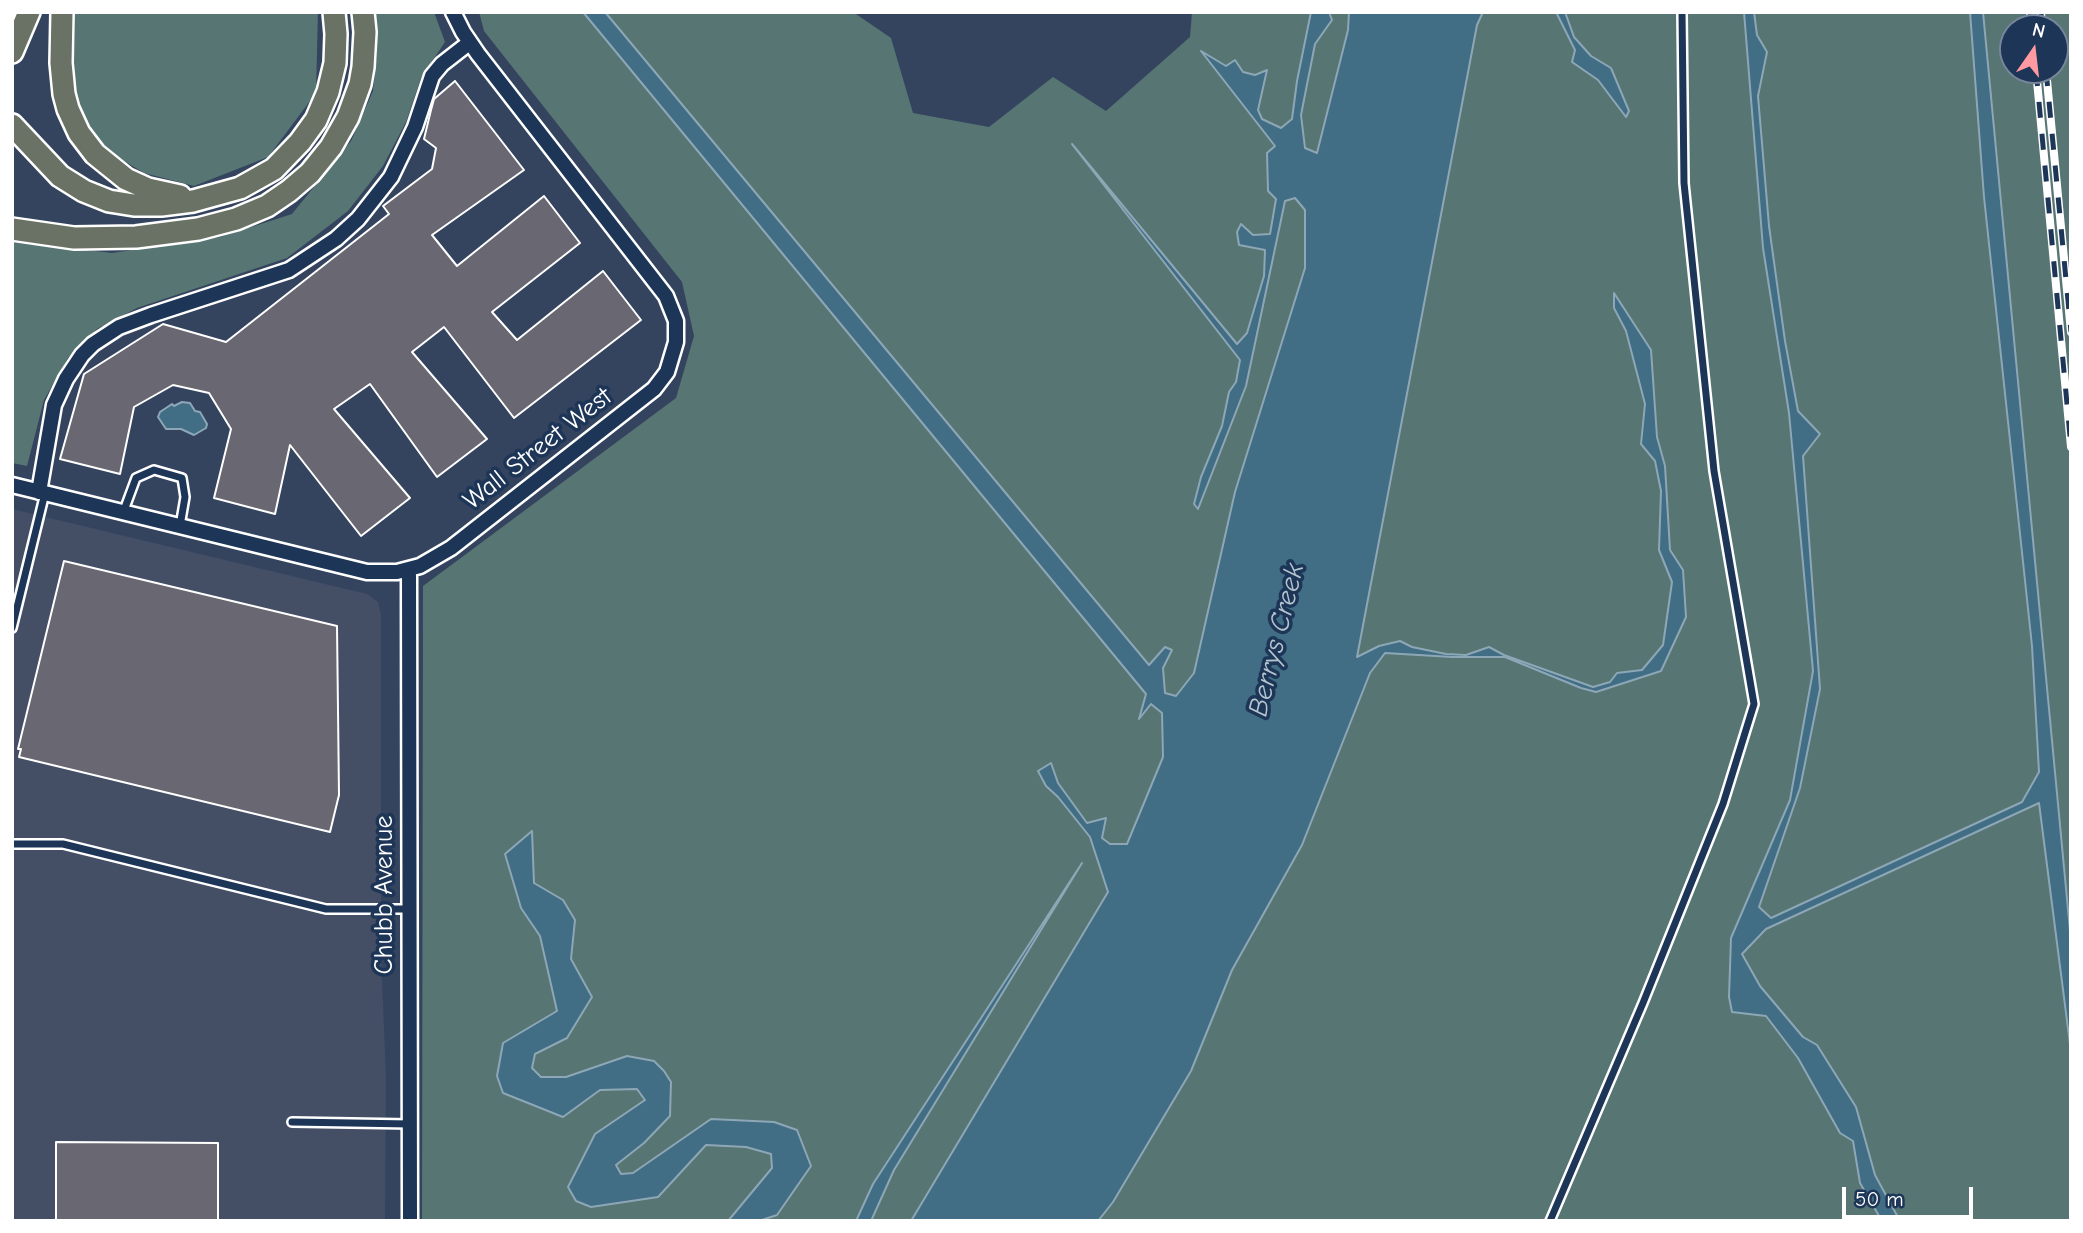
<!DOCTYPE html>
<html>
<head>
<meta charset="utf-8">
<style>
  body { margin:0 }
  #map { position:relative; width:2083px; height:1233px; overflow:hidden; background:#34445f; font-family:"Comic Neue",sans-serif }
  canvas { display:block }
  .frame { position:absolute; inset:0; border:14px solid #fff; pointer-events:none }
  .north { position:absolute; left:1999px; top:14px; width:70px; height:70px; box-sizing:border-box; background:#1d3557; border:2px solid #77869a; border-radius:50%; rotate:14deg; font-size:19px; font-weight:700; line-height:28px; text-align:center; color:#fff }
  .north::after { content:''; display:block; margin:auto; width:24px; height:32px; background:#ff9aa2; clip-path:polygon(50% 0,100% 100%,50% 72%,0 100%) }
  .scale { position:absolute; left:1842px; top:1187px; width:131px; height:32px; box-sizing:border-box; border:4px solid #fff; border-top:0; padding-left:9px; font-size:21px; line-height:24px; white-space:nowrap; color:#fff; -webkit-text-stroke:5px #1d3557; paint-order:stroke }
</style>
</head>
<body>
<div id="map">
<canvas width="2083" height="1233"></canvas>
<div class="frame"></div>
<div class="north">N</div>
<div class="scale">50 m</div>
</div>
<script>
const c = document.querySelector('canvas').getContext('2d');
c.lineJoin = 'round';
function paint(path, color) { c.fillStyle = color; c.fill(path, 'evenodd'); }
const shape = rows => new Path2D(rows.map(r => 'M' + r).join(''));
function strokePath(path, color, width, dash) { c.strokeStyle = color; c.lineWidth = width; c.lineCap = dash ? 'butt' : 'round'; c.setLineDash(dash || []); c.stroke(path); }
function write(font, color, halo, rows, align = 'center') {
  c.font = font + ' "Comic Neue",sans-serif'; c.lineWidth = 7; c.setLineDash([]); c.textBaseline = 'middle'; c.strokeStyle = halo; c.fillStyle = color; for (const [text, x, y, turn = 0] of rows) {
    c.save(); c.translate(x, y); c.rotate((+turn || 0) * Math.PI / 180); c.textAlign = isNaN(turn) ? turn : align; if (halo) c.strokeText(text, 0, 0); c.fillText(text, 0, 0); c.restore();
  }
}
paint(shape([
  [12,509,367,594,378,602,381,615,381,956,386,1075,385,1221,12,1221]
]), '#444e65');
paint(shape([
  [75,12,318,12,316,93,268,157,194,186,144,173,98,145,73,91],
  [374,12,434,12,445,42,421,78,406,122,383,166,348,211,287,258,137,308,97,329,68,358,44,400,27,466,12,463,12,241,112,253,220,237,292,214,351,141,373,91,377,52],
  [479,12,853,12,891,38,913,113,989,127,1053,77,1106,111,1190,37,1192,12,2071,12,2071,1221,422,1221,423,586,676,398,694,336,682,282,484,31],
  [2013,28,2055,28,2055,70,2013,70]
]), '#567573');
const water = shape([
  [583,12,605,12,1149,665,1165,647,1172,650,1163,668,1165,693,1176,696,1194,673,1235,492,1305,268,1305,210,1295,198,1285,201,1246,386,1198,509,1194,504,1201,477,1222,426,1229,392,1236,382,1240,360,1072,144,1237,344,1247,333,1264,276,1265,250,1239,245,1237,232,1241,224,1253,235,1270,234,1276,199,1268,191,1267,153,1275,146,1201,51,1226,66,1235,60,1243,72,1255,75,1267,70,1258,110,1262,119,1281,128,1292,119,1297,81,1311,12,1329,12,1332,20,1315,44,1301,115,1305,148,1317,153,1348,30,1349,12,1483,12,1477,25,1357,657,1379,646,1400,641,1412,647,1446,654,1466,655,1489,647,1504,655,1593,687,1610,682,1617,673,1642,670,1663,645,1672,582,1659,550,1661,491,1655,461,1641,444,1645,404,1626,331,1614,308,1614,293,1651,350,1657,437,1665,466,1670,550,1683,570,1686,617,1661,671,1596,692,1581,688,1505,657,1452,657,1385,653,1370,673,1302,845,1232,970,1191,1071,1113,1202,1098,1221,911,1221,1108,892,1090,837,1058,797,1046,786,1038,771,1051,763,1058,783,1087,823,1106,818,1102,838,1110,844,1127,844,1163,757,1162,713,1151,704,1139,719,1146,694,583,12],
  [1556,12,1565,12,1574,37,1591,56,1611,68,1629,111,1626,117,1598,80,1572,62,1575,50,1556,12],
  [1744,12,1754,12,1757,35,1767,52,1758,96,1769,226,1785,341,1798,411,1820,434,1803,456,1820,689,1800,788,1759,907,1771,918,2022,802,2039,772,2032,646,1984,197,1970,12,1983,12,2071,941,2071,1052,2039,803,1766,929,1742,954,1760,986,1803,1037,1817,1045,1856,1107,1875,1175,1900,1221,1882,1221,1860,1183,1853,1141,1840,1133,1798,1058,1766,1016,1732,1012,1729,997,1731,938,1790,800,1813,671,1789,413,1763,248,1744,12],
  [182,402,190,403,195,411,200,412,207,424,206,428,194,435,181,429,166,429,158,417,160,412,172,404,174,406,182,402],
  [532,831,534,883,563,900,575,920,571,959,592,997,567,1038,535,1054,532,1068,541,1077,566,1077,627,1056,654,1061,664,1071,671,1082,670,1116,644,1143,616,1165,621,1174,633,1173,711,1119,774,1122,797,1130,811,1166,777,1215,759,1221,728,1221,772,1168,771,1154,746,1147,706,1145,658,1197,591,1207,576,1201,568,1187,595,1134,645,1100,637,1089,600,1090,563,1117,503,1093,497,1076,503,1043,557,1011,540,936,521,908,505,854,532,831],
  [1082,863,894,1170,871,1221,856,1221,873,1184,1082,863]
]);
paint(water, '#416d85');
strokePath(water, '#8da7b6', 2);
const building = shape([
  [455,81,524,170,432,235,457,266,544,196,580,243,492,312,517,340,603,271,641,320,514,418,444,327,412,352,487,439,437,477,370,384,334,409,410,498,361,536,290,445,275,514,214,498,231,429,209,393,173,385,134,407,120,474,60,459,84,374,163,324,226,342,389,214,383,206,432,169,436,148,424,139,431,110,434,99,455,81],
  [64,561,337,626,339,795,330,832,19,757,21,749,18,749,64,561],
  [56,1142,218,1143,218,1221,56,1221,56,1142]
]);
paint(building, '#686772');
strokePath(building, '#fff', 2);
const service = shape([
  [123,513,136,478,154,470,182,478,185,497,180,526],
  [12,628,45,493],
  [12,844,63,844,326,909,410,909],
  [292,1122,410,1124],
  [1550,1221,1643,1003,1723,804,1754,704,1714,471,1684,183,1682,12]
]);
const minor = shape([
  [12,485,367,572,397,572,420,566,451,548,654,389,667,372,676,342,676,321,666,296,478,54,463,32,453,12],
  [39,492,54,405,66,379,82,355,93,344,119,327,151,315,289,270,336,239,358,219,391,177,415,127,432,76,442,64,469,43],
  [409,570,410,1221]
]);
const primary = shape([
  [62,12,61,63,64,94,68,109,79,133,95,154,126,179,148,189,180,196],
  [12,52,29,12],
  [12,125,60,176,84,191,109,201,134,205,161,205,193,201,240,188,274,169,300,142,316,120,328,92,335,63,336,34,334,12],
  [12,229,74,238,136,237,198,229,236,219,267,206,289,191,310,173,331,147,348,117,360,84,363,67,365,32,363,12]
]);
strokePath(service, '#fff', 12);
strokePath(minor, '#fff', 19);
strokePath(primary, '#fff', 26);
strokePath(service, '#1d3557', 7);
strokePath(minor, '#1d3557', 14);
strokePath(primary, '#6a7266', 21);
const rail = shape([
  [2030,12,2032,28],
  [2041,12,2042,28],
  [2036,70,2071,447],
  [2046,70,2071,332]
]);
strokePath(rail, '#fff', 8);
strokePath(rail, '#1d3557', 5, [16]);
write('26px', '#fff', '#1d3557', [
  ["Wall Street West",538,449,-38],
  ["Chubb Avenue",385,895,-90]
]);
write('italic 28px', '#b3c5ce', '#1d3557', [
  ["Berrys Creek",1277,640,-76]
]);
</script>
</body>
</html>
